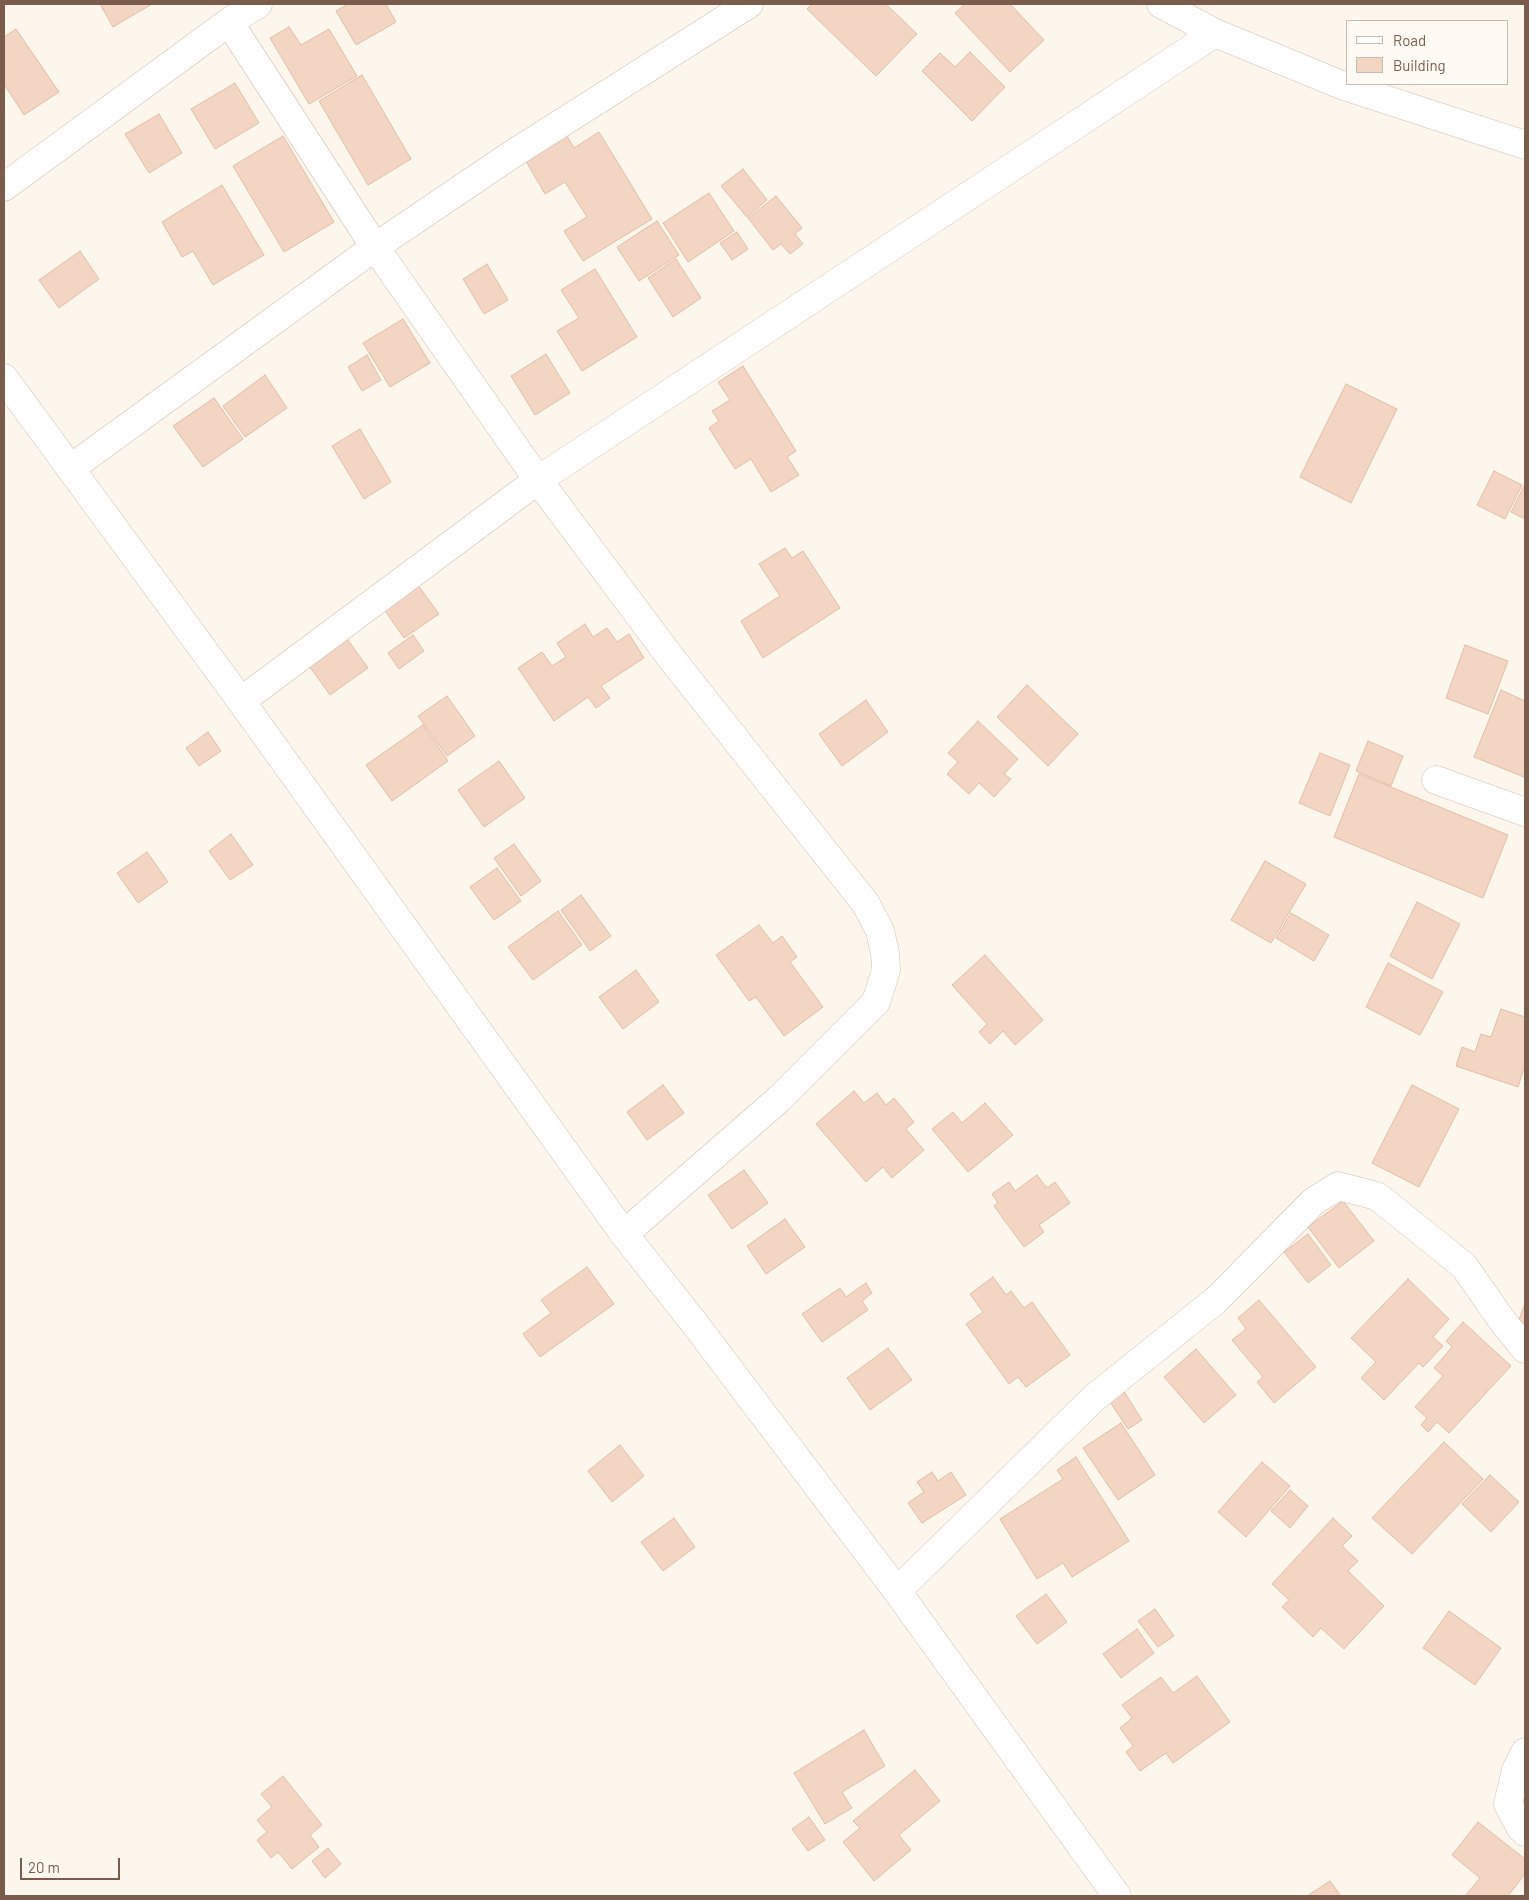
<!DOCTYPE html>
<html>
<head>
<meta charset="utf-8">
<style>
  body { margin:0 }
  #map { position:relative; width:1529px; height:1900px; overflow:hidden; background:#fdf6ec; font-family:Barlow,sans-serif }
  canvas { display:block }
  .frame { position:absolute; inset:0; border:5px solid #7a5c4d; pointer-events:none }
  .legend { position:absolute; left:1346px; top:20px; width:162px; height:65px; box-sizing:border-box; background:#fffaf3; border:1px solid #cabbb1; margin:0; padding:6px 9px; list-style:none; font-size:15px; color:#7a5c4d }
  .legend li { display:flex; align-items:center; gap:10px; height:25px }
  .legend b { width:25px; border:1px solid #cabbb1 }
  .scale { position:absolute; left:20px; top:1858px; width:100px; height:22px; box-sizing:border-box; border:2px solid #7a5c4d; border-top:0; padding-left:6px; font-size:15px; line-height:18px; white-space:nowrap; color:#7a5c4d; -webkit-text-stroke:4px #fffaf3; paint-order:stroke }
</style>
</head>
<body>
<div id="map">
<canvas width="1529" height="1900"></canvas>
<div class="frame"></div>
<ul class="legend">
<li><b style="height:6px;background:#fff"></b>Road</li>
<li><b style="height:14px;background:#f3d5c3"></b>Building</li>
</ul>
<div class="scale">20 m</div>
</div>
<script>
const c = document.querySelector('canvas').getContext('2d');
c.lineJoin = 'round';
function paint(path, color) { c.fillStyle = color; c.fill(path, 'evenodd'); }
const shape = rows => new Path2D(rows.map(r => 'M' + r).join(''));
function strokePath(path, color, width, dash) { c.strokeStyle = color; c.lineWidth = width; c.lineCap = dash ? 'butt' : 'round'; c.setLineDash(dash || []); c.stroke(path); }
const building = shape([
  [100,4,152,4,113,27,100,4],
  [348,4,386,4,396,22,356,45,336,11,348,4],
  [812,4,886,4,917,34,876,76,807,9,812,4],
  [965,4,1010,4,1044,40,1010,72,955,13,965,4],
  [289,27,301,45,329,29,357,76,309,104,270,38,289,27],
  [16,29,59,92,24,115,4,84,4,37,16,29],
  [970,52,1005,87,972,121,922,71,940,53,955,67,970,52],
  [362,75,411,159,368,185,319,101,362,75],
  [235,83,259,123,215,149,191,109,235,83],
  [159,114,182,153,149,173,125,134,159,114],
  [564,131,574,148,599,132,652,219,583,261,564,231,587,217,565,182,545,194,523,156,564,131],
  [283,136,334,222,284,252,233,166,283,136],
  [743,169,767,200,747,217,721,186,743,169],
  [222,185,264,255,213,285,193,251,182,257,162,222,222,185],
  [709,193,734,231,688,262,663,223,709,193],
  [776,196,802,228,795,234,803,244,790,254,781,244,773,250,748,218,776,196],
  [657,221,679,255,639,281,617,247,657,221],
  [737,232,748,249,732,260,720,243,737,232],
  [80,251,99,279,59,308,39,280,80,251],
  [676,259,701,298,673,317,648,278,676,259],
  [487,264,508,300,484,314,463,279,487,264],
  [595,269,637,337,582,371,557,331,579,318,561,290,595,269],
  [403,319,430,363,390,387,363,343,403,319],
  [546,354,570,393,535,415,511,376,546,354],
  [367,355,381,380,362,391,348,367,367,355],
  [743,366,796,451,787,457,799,475,771,492,751,459,735,469,709,428,719,421,712,411,730,400,718,382,743,366],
  [265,375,287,408,245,437,223,406,265,375],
  [1346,384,1397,409,1351,503,1300,477,1346,384],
  [214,398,243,439,203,467,173,426,214,398],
  [360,429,391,482,364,499,332,446,360,429],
  [1494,471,1522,485,1505,519,1477,505,1494,471],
  [1525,484,1525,519,1511,512,1525,484],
  [785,548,792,558,803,551,840,608,763,658,741,621,780,596,759,564,785,548],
  [415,581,439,614,404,638,381,605,415,581],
  [585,624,593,637,607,628,617,642,629,634,644,658,601,686,610,698,596,708,588,697,554,721,518,668,542,652,552,666,566,657,557,643,585,624],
  [340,629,368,668,330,695,302,656,340,629],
  [413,635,424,651,399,669,388,653,413,635],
  [1465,645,1508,661,1488,714,1446,698,1465,645],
  [1027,685,1078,734,1048,766,997,717,1027,685],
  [1501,690,1525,701,1525,774,1524,777,1474,757,1501,690],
  [447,696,475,736,447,756,418,716,447,696],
  [866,700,888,732,842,766,819,734,866,700],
  [978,721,1018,759,1004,774,1011,779,994,797,979,783,969,794,947,774,958,762,948,753,978,721],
  [423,725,448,761,392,801,366,765,423,725],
  [208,732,221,751,199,766,186,748,208,732],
  [1368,741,1403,756,1391,786,1356,771,1368,741],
  [1320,753,1350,765,1330,816,1299,803,1320,753],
  [499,761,525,798,484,827,458,790,499,761],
  [1359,774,1508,835,1483,898,1334,837,1359,774],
  [231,834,253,865,230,880,209,851,231,834],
  [514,844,541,881,521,896,494,858,514,844],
  [147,852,168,882,138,903,117,873,147,852],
  [1265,861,1306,884,1271,943,1231,920,1265,861],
  [497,868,521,901,494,920,470,887,497,868],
  [581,895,611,936,590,951,561,910,581,895],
  [1417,902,1460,924,1432,979,1390,956,1417,902],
  [558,911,582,945,533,980,508,947,558,911],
  [1291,913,1329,935,1314,961,1276,938,1291,913],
  [759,925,773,943,782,936,797,957,790,962,823,1007,784,1036,756,997,749,1001,716,955,759,925],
  [985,955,1043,1020,1015,1045,1003,1031,990,1044,979,1032,987,1024,952,985,985,955],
  [1388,963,1443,992,1420,1035,1366,1007,1388,963],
  [636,970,659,1002,623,1029,599,997,636,970],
  [1501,1009,1525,1017,1525,1065,1518,1087,1456,1066,1462,1047,1475,1052,1481,1034,1491,1037,1501,1009],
  [663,1085,684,1113,647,1140,627,1112,663,1085],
  [1412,1085,1459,1109,1419,1187,1372,1163,1412,1085],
  [854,1091,864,1103,877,1093,886,1105,894,1098,914,1122,906,1129,924,1150,892,1178,883,1167,866,1182,816,1124,854,1091],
  [985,1103,1013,1135,968,1172,932,1129,953,1112,962,1123,985,1103],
  [744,1170,768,1203,732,1229,708,1195,744,1170],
  [1037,1175,1047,1188,1055,1182,1070,1203,1039,1225,1044,1232,1024,1247,994,1206,998,1203,992,1194,1009,1182,1015,1191,1037,1175],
  [1343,1201,1374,1241,1339,1268,1308,1227,1343,1201],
  [785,1219,805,1247,766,1274,747,1246,785,1219],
  [1308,1234,1331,1265,1308,1283,1284,1252,1308,1234],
  [587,1267,614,1304,540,1357,523,1334,551,1313,541,1300,587,1267],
  [993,1277,1006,1295,1011,1291,1024,1308,1032,1302,1070,1355,1026,1387,1018,1377,1009,1384,966,1324,983,1312,970,1294,993,1277],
  [1408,1279,1449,1319,1433,1337,1443,1346,1423,1367,1419,1363,1384,1400,1361,1378,1376,1362,1351,1338,1408,1279],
  [866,1283,872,1293,862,1301,868,1310,822,1342,802,1314,840,1288,846,1297,866,1283],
  [1259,1300,1316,1367,1274,1403,1257,1382,1263,1377,1232,1340,1246,1329,1238,1318,1259,1300],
  [1524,1306,1525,1306,1525,1327,1517,1325,1524,1306],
  [1463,1322,1511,1366,1449,1433,1437,1422,1428,1432,1421,1425,1427,1418,1415,1407,1443,1376,1434,1368,1452,1347,1446,1341,1463,1322],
  [888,1348,912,1380,870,1410,847,1378,888,1348],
  [1196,1349,1236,1395,1204,1423,1164,1377,1196,1349],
  [1123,1390,1142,1420,1128,1429,1108,1399,1123,1390],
  [1121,1423,1155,1475,1118,1500,1083,1448,1121,1423],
  [1444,1442,1483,1479,1412,1554,1372,1518,1444,1442],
  [620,1445,644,1476,612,1502,588,1471,620,1445],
  [1076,1457,1129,1541,1072,1577,1063,1563,1037,1579,1000,1519,1063,1479,1057,1470,1076,1457],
  [1262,1462,1290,1486,1246,1537,1218,1512,1262,1462],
  [932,1472,938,1481,951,1472,966,1495,922,1523,908,1503,924,1492,917,1482,932,1472],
  [1490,1475,1519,1502,1491,1532,1462,1504,1490,1475],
  [1290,1490,1308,1506,1290,1528,1271,1511,1290,1490],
  [674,1518,695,1547,663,1571,641,1542,674,1518],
  [1333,1518,1352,1536,1342,1546,1358,1561,1348,1571,1384,1606,1344,1649,1321,1628,1313,1637,1282,1607,1289,1600,1272,1584,1333,1518],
  [1046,1594,1067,1622,1037,1644,1016,1616,1046,1594],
  [1155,1609,1174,1636,1158,1647,1138,1621,1155,1609],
  [1449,1611,1501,1648,1475,1685,1423,1648,1449,1611],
  [1137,1629,1154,1653,1121,1678,1103,1654,1137,1629],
  [1197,1676,1230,1722,1173,1763,1166,1753,1140,1771,1126,1752,1133,1746,1120,1728,1132,1718,1122,1705,1161,1677,1173,1693,1197,1676],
  [864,1730,885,1766,842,1792,852,1808,825,1824,794,1773,864,1730],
  [915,1770,940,1801,899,1835,911,1850,874,1881,843,1842,860,1828,853,1821,915,1770],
  [283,1776,322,1825,310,1835,319,1847,292,1869,278,1852,271,1858,257,1840,267,1832,257,1820,272,1807,261,1794,283,1776],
  [809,1817,825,1840,808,1851,792,1829,809,1817],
  [1478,1822,1525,1859,1525,1874,1508,1896,1465,1896,1480,1878,1452,1855,1478,1822],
  [328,1848,341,1864,325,1878,312,1861,328,1848],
  [1330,1881,1341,1896,1307,1896,1330,1881]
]);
paint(building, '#f3d5c3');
strokePath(building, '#e6bba3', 1);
const minor = shape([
  [1161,4,1215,33],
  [229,22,258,4],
  [4,187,229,22,375,247,538,480,671,658,866,904,880,931,885,953,886,970,876,1002,779,1099,624,1234],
  [4,378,241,701,624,1234,695,1324,897,1591,1117,1896],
  [71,468,375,247,511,155,749,4],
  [241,701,538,480,1215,33,1344,86,1525,145],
  [1436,780,1525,812],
  [897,1591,1094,1398,1216,1300,1314,1201,1338,1186,1377,1196,1464,1266,1501,1319,1525,1349],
  [1525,1752,1516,1770,1508,1804,1520,1827,1525,1832]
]);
strokePath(minor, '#d1beb0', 29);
strokePath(minor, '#fff', 28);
</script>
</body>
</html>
